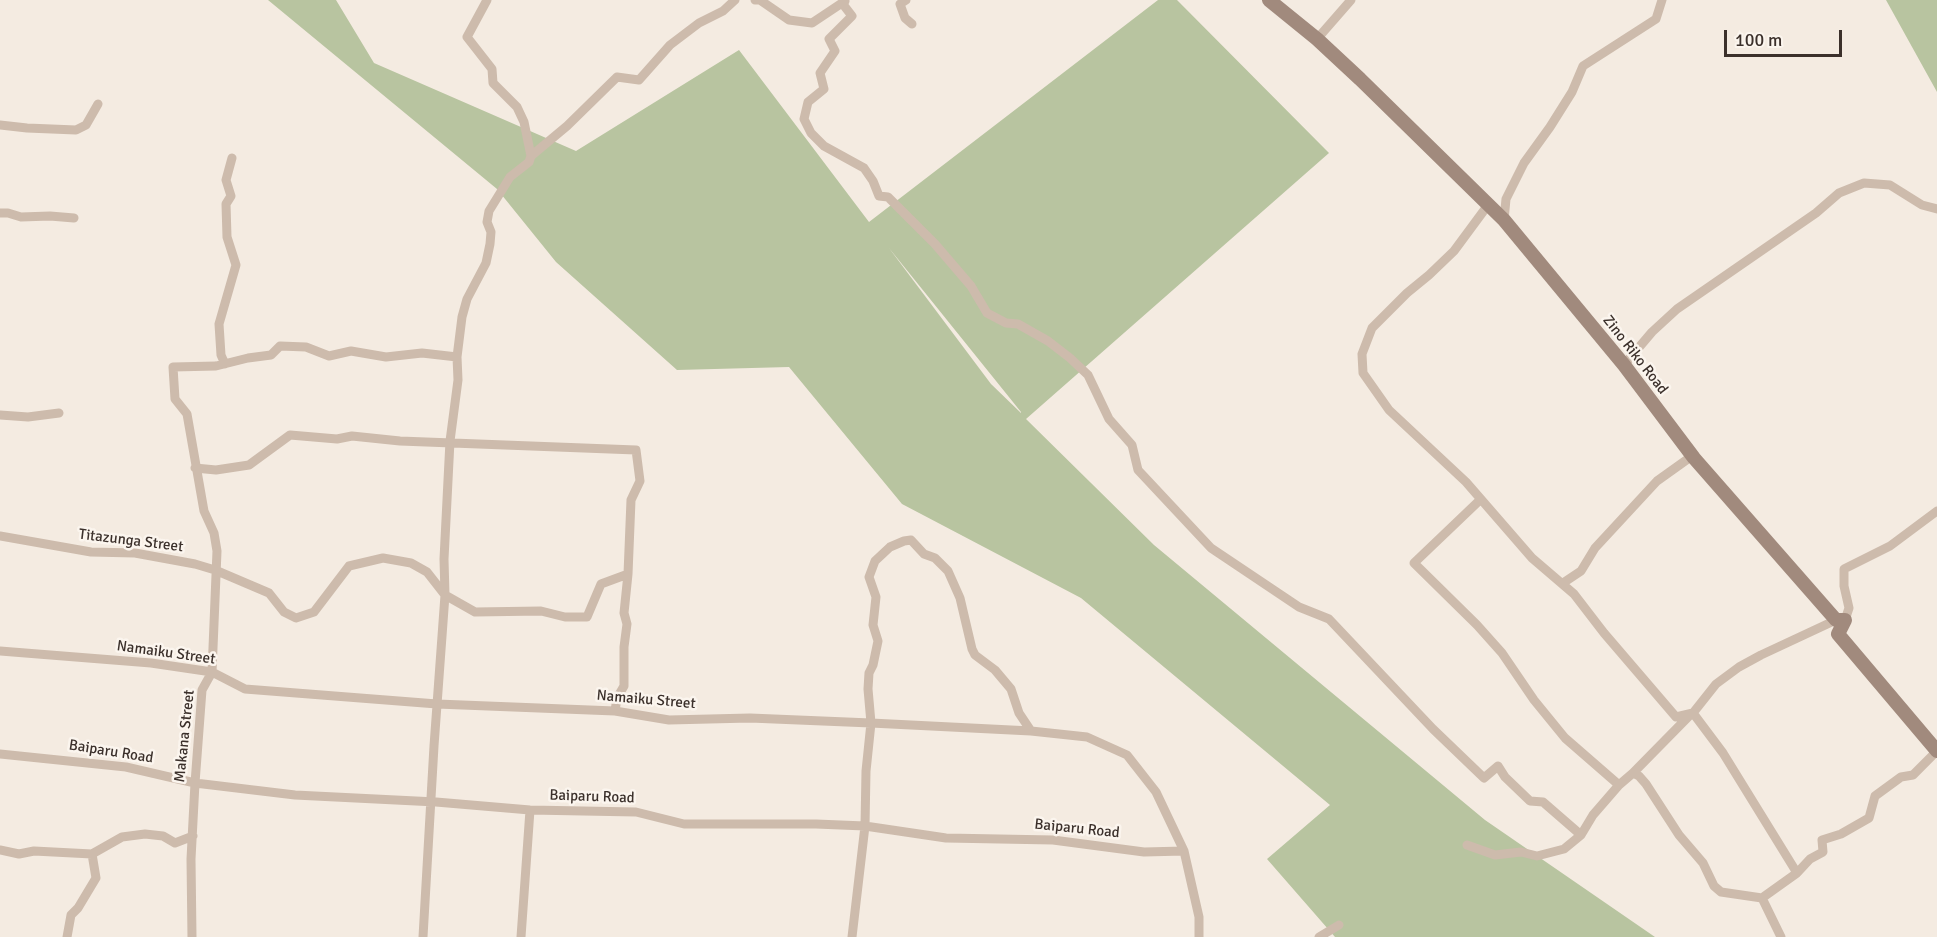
<!DOCTYPE html>
<html>
<head>
<meta charset="utf-8">
<style>
  body { margin:0 }
  #map { position:relative; width:1937px; height:937px; overflow:hidden; background:#f4ebe1; font-family:Signika,sans-serif }
  canvas { display:block }
  .scale { position:absolute; left:1724px; top:30px; width:118px; height:27px; box-sizing:border-box; border:3px solid #3b302b; border-top:0; padding-left:8px; font-size:18px; line-height:21px; white-space:nowrap; color:#3b302b; -webkit-text-stroke:4px #fbf5ee; paint-order:stroke }
</style>
</head>
<body>
<div id="map">
<canvas width="1937" height="937"></canvas>
<div class="scale">100 m</div>
</div>
<script>
const c = document.querySelector('canvas').getContext('2d');
c.lineJoin = 'round';
function paint(path, color) { c.fillStyle = color; c.fill(path, 'evenodd'); }
const shape = rows => new Path2D(rows.map(r => 'M' + r).join(''));
function strokePath(path, color, width, dash) { c.strokeStyle = color; c.lineWidth = width; c.lineCap = dash ? 'butt' : 'round'; c.setLineDash(dash || []); c.stroke(path); }
function write(font, color, halo, rows, align = 'center') {
  c.font = font + ' Signika,sans-serif'; c.lineWidth = 5; c.setLineDash([]); c.textBaseline = 'middle'; c.strokeStyle = halo; c.fillStyle = color; for (const [text, x, y, turn = 0] of rows) {
    c.save(); c.translate(x, y); c.rotate((+turn || 0) * Math.PI / 180); c.textAlign = isNaN(turn) ? turn : align; if (halo) c.strokeText(text, 0, 0); c.fillText(text, 0, 0); c.restore();
  }
}
paint(shape([
  [268,0,336,0,374,63,576,151,739,50,869,222,1158,0,1177,0,1329,153,1026,419,1154,545,1485,820,1655,937,1335,937,1267,859,1330,805,1081,598,902,504,789,367,677,370,556,262,497,189],
  [889,248,1021,412,1021,413,991,384],
  [1886,0,1937,0,1937,92]
]), '#b8c4a0');
strokePath(shape([
  [487,0,467,37,492,69,493,83,517,107,524,122,531,156],
  [755,0,760,0,789,20,812,23,845,1],
  [906,0,900,4,905,18,912,24],
  [842,3,852,16,829,39,835,51,820,73,824,89,808,102,804,119,811,133,824,146,864,168,873,181,879,196,888,197,935,244,971,286,987,313,1006,323,1018,324,1048,341,1070,358,1088,375,1109,419,1132,445,1138,470,1211,548,1299,607,1329,619,1433,729,1484,778,1498,766,1505,777,1530,801,1543,802,1581,835],
  [1317,39,1351,0],
  [0,125,27,128,76,130,86,125,98,104],
  [1488,205,1454,251,1429,275,1407,293,1372,328,1362,354,1363,373,1389,410,1466,482,1532,558,1574,594,1604,633,1676,717,1693,713],
  [0,213,8,213,21,217,50,216,74,218],
  [1504,220,1506,199,1524,163,1550,127,1572,92,1583,66,1656,19,1662,0],
  [225,364,221,355,219,324,236,265,227,237,226,204,231,196,226,180,232,158],
  [1624,365,1652,332,1677,309,1816,213,1839,193,1864,183,1890,185,1922,205,1937,209],
  [0,415,28,417,59,413],
  [1481,499,1414,563,1477,625,1502,653,1534,700,1565,738,1619,785],
  [0,536,91,552,135,553,195,564,215,570,269,593,284,612,296,618,314,612,349,566,383,558,411,563,427,572,445,595,475,612,541,611,565,617,587,617,601,584,628,574,631,500,640,481,636,450,400,441,352,436,337,439,290,435,249,465,216,470,195,468],
  [1563,583,1581,571,1595,548,1657,481,1692,456],
  [1845,620,1849,608,1844,586,1844,569,1890,546,1937,511],
  [0,651,151,663,212,672,245,689,437,704,615,711,669,720,750,718,871,723,1031,731,1087,737,1127,755,1156,792,1184,851,1199,917,1199,937],
  [615,711,617,698,624,686,624,647,627,624,624,613,628,574],
  [0,754,126,767,195,783,295,795,436,802,530,810,636,812,684,824,816,824,865,826,946,838,1053,840,1144,852,1184,851],
  [1633,773,1691,714],
  [1467,845,1495,855,1521,852,1537,856,1564,849,1581,835,1593,815,1619,785,1633,773,1639,776,1646,784,1679,835,1703,863,1714,886,1721,892,1762,898,1781,937],
  [0,850,19,854,34,851,92,854,122,837,145,834,163,836,175,843,193,836],
  [1797,873,1723,753,1693,713,1716,684,1739,667,1761,655,1836,620],
  [1762,898,1797,873,1810,859,1823,852,1822,840,1841,834,1869,818,1875,796,1901,777,1913,775,1937,751],
  [67,937,71,915,78,908,96,878,92,854],
  [192,937,191,859,195,783,202,690,212,672,217,551,214,533,204,511,187,414,175,399,173,367,216,366,248,358,271,355,280,346,306,347,329,356,351,351,386,357,422,353,457,357],
  [423,937,434,746,445,595,444,559,450,441,458,380,457,357,462,317,467,299,486,263,490,244,491,232,487,222,489,211,510,177,529,162,531,156,567,126,617,77,639,80,670,45,699,23,723,11,735,0],
  [521,937,530,810],
  [852,937,865,826,866,771,871,723,868,689,869,673,873,665,878,641,873,625,876,597,869,577,875,561,890,547,904,541,911,540,924,554,935,558,948,571,960,598,972,649,975,655,995,670,1011,689,1019,713,1031,731],
  [1319,937,1339,925]
]), '#cdbbac', 9);
strokePath(shape([
  [1269,0,1317,39,1360,79,1504,220,1624,365,1694,458,1836,620,1845,620,1838,634,1937,751]
]), '#a18a7d', 14);
write('15px', '#3b302b', '#fbf5ee', [
  ["Zino Riko Road",1635,355,52],
  ["Titazunga Street",131,541,7],
  ["Namaiku Street",166,653,8],
  ["Namaiku Street",646,700,5],
  ["Makana Street",185,736,-84],
  ["Baiparu Road",111,752,9],
  ["Baiparu Road",592,797,2],
  ["Baiparu Road",1077,829,6]
]);
</script>
</body>
</html>
